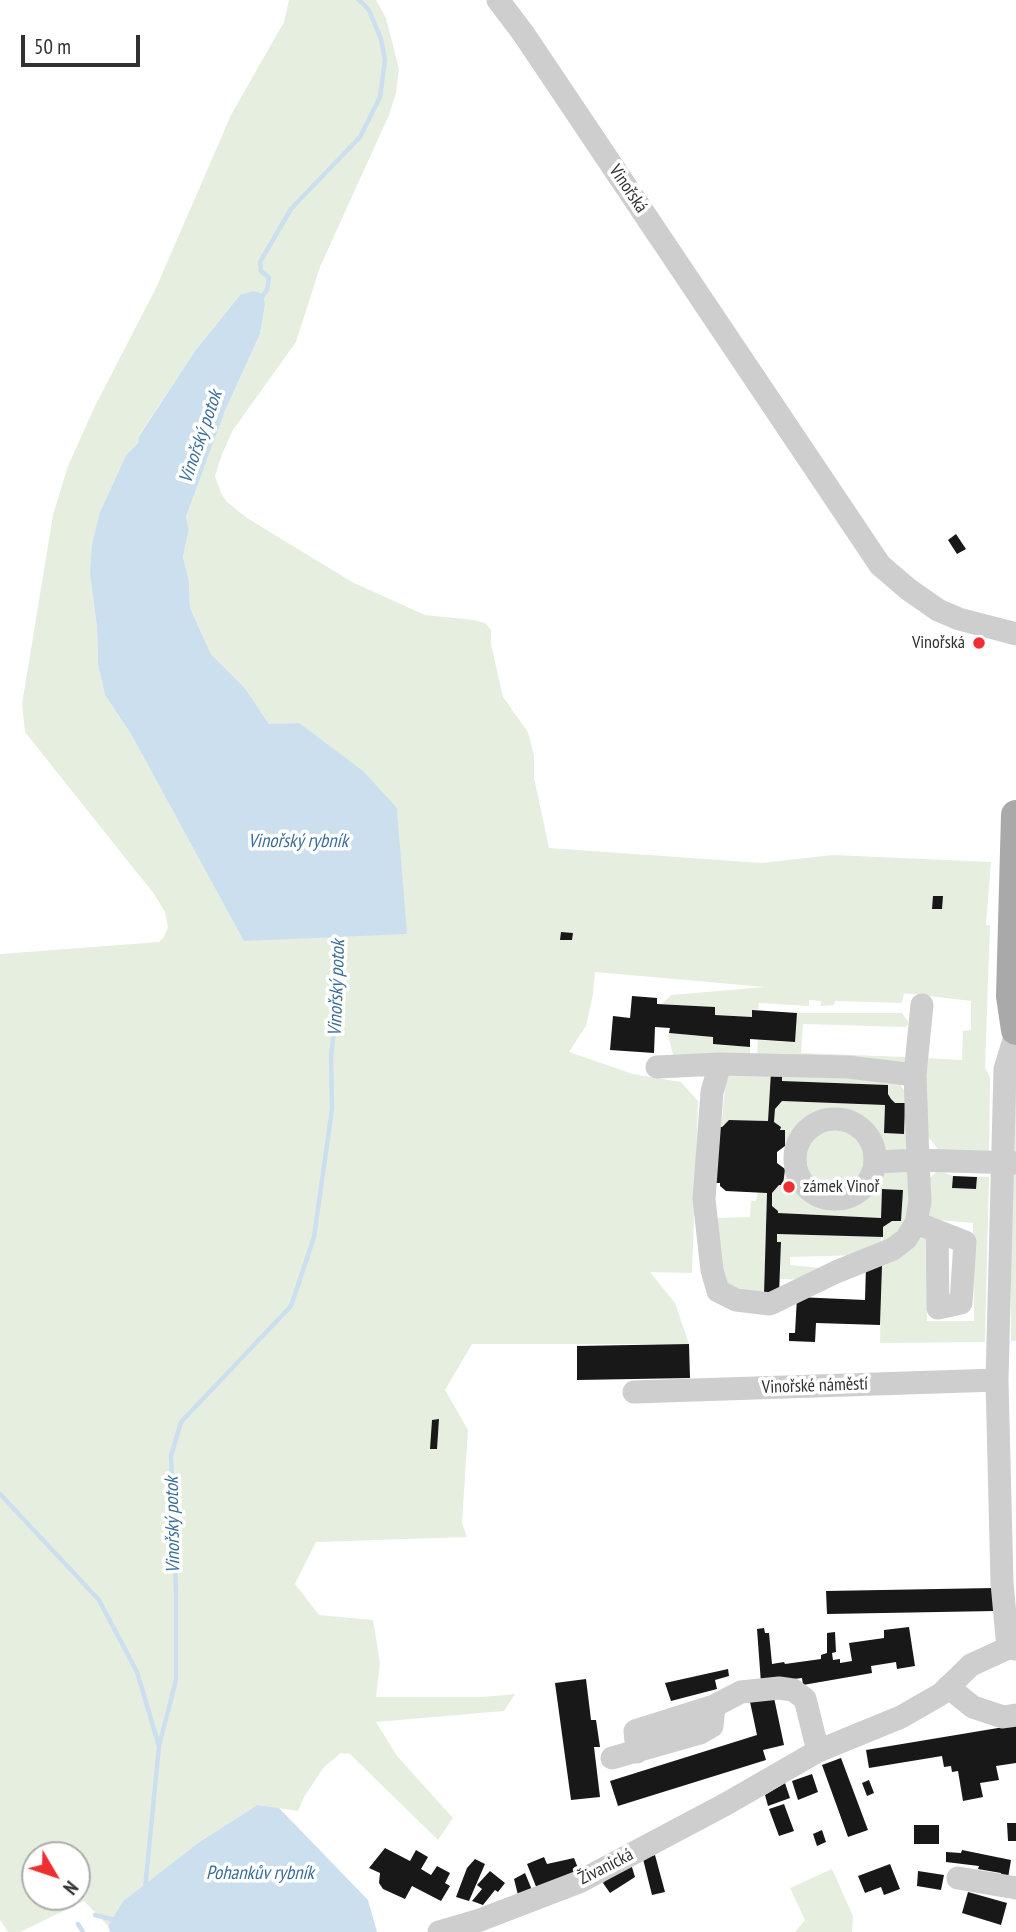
<!DOCTYPE html>
<html>
<head>
<meta charset="utf-8">
<style>
  body { margin:0 }
  #map { position:relative; width:1016px; height:1932px; overflow:hidden; background:#fff; font-family:"PT Sans Narrow",sans-serif }
  canvas { display:block }
  .north { position:absolute; left:21px; top:1841px; width:70px; height:70px; box-sizing:border-box; background:#fff; border:2px solid #adadad; border-radius:50%; rotate:129deg; font-size:19px; font-weight:700; line-height:28px; text-align:center; color:#313131 }
  .north::after { content:''; display:block; margin:auto; width:24px; height:32px; background:#ee2e30; clip-path:polygon(50% 0,100% 100%,50% 72%,0 100%) }
  .scale { position:absolute; left:21px; top:35px; width:119px; height:32px; box-sizing:border-box; border:4px solid #313131; border-top:0; padding-left:9px; font-size:21px; line-height:24px; white-space:nowrap; color:#313131; -webkit-text-stroke:5px #fff; paint-order:stroke }
</style>
</head>
<body>
<div id="map">
<canvas width="1016" height="1932"></canvas>
<div class="north">N</div>
<div class="scale">50 m</div>
</div>
<script>
const c = document.querySelector('canvas').getContext('2d');
c.lineJoin = 'round';
function paint(path, color) { c.fillStyle = color; c.fill(path, 'evenodd'); }
const shape = rows => new Path2D(rows.map(r => 'M' + r).join(''));
function strokePath(path, color, width, dash) { c.strokeStyle = color; c.lineWidth = width; c.lineCap = dash ? 'butt' : 'round'; c.setLineDash(dash || []); c.stroke(path); }
function write(font, color, halo, rows, align = 'center') {
  c.font = font + ' "PT Sans Narrow",sans-serif'; c.lineWidth = 7; c.setLineDash([]); c.textBaseline = 'middle'; c.strokeStyle = halo; c.fillStyle = color; for (const [text, x, y, turn = 0] of rows) {
    c.save(); c.translate(x, y); c.rotate((+turn || 0) * Math.PI / 180); c.textAlign = isNaN(turn) ? turn : align; if (halo) c.strokeText(text, 0, 0); c.fillText(text, 0, 0); c.restore();
  }
}
paint(shape([
  [289,0,376,0,386,18,399,69,396,93,389,115,320,267,296,342,233,430,222,454,215,476,221,493,227,502,247,518,352,582,425,615,474,620,485,623,491,630,491,644,503,697,528,732,534,756,534,778,549,848,762,863,833,855,991,862,986,925,990,925,985,1068,990,1077,989,1154,941,1153,926,1134,926,1058,962,1060,963,1031,971,1030,971,1001,904,993,902,1003,835,1001,834,1005,821,1006,821,1001,809,1000,809,1006,759,1003,758,1010,752,1010,752,1017,715,1015,715,1007,662,1004,671,995,765,987,595,972,593,994,586,1026,569,1052,633,1074,681,1082,698,1101,692,1273,650,1272,675,1303,689,1344,472,1344,445,1390,468,1430,462,1523,467,1537,316,1542,295,1584,319,1615,373,1620,380,1663,376,1697,482,1697,515,1694,504,1711,376,1722,397,1756,453,1818,438,1840,350,1754,341,1753,324,1767,304,1797,298,1811,257,1805,198,1843,123,1901,108,1926,84,1901,20,1932,8,1932,0,1920,0,954,159,942,164,937,168,927,165,912,154,894,25,732,22,704,53,515,68,466,94,408,156,288,231,115,284,22],
  [240,295,265,305,260,334,225,411,186,517,189,529,183,557,189,581,190,608,211,654,245,688,269,724,397,808,406,933,196,852,131,734,105,695,98,665,97,627,90,575,100,512,126,455,138,443,139,435,195,351],
  [439,1419,437,1449,431,1449,432,1420],
  [35,1855,77,1855,77,1897,35,1897],
  [797,1013,902,1013,909,1023,906,1027,803,1024,801,1053,905,1057,905,1069,757,1056,758,1040,794,1042],
  [669,1033,713,1037,713,1044,750,1047,750,1056,674,1058,668,1036],
  [746,1067,900,1084,912,1103,916,1157,880,1154,866,1128,848,1116,825,1115,814,1118,798,1131,787,1148,785,1146,785,1130,780,1130,780,1127,774,1122,775,1109,782,1101,885,1105,884,1133,904,1134,905,1103,895,1103,891,1099,888,1094,887,1085,782,1081,782,1073,770,1107,768,1121,734,1120,722,1125,722,1127,717,1127,722,1119,726,1076],
  [1011,1078,1016,1081,1016,1341,1011,1341],
  '797 1159a36 36 0 1 1 72 0a36 36 0 1 1-72 0Z',
  [909,1165,914,1216,882,1248,883,1227,892,1221,901,1220,902,1190,882,1189,881,1218,778,1213,778,1211,772,1206,772,1193,779,1185,783,1185,785,1169,788,1169,796,1184,807,1196,817,1201,834,1205,846,1203,862,1194,869,1187,877,1170],
  [938,1170,953,1176,953,1188,976,1189,977,1177,989,1177,985,1342,880,1343,882,1257,925,1233,927,1321,974,1321,973,1223,926,1219,930,1178],
  [758,1192,767,1193,764,1293,727,1290,713,1218,750,1217,751,1201,756,1201],
  [777,1234,881,1237,881,1248,862,1255,790,1257,790,1265,831,1269,807,1280,780,1279,781,1243,777,1242],
  [832,1869,853,1916,852,1932,795,1932,805,1920,790,1888]
]), '#e6efdf');
paint(shape([
  [253,291,263,294,265,305,260,334,225,411,186,517,189,529,183,557,189,581,190,608,211,654,245,688,269,724,299,723,363,771,397,808,407,934,244,941,131,734,105,695,98,665,97,627,90,575,92,544,100,512,126,455,138,443,139,436,195,351,240,295],
  [257,1805,279,1808,368,1900,377,1932,110,1932,108,1926,123,1901,198,1843]
]), '#cbdfef');
strokePath(shape([
  [262,297,267,290,269,278,261,271,260,262,291,209,360,137,380,97,385,60,381,39,369,10,359,0],
  [0,1494,99,1600,137,1672,159,1746],
  [145,1889,159,1746,176,1680,176,1592,171,1456,181,1422,291,1306,314,1237,332,1109,331,1055,341,978,343,937,341,934],
  [95,1915,115,1920],
  [78,1924,83,1932]
]), '#cbdfef', 4.5);
paint(shape([
  [956,534,966,549,957,554,948,540],
  [933,896,943,896,942,909,932,909],
  [561,932,573,933,572,940,560,940],
  [632,996,657,998,657,1004,715,1007,715,1015,752,1017,752,1010,797,1013,795,1042,750,1039,750,1047,713,1044,713,1037,669,1033,670,1028,655,1027,654,1053,610,1050,613,1016,630,1018],
  [771,1072,782,1073,782,1081,888,1085,888,1094,891,1099,895,1103,905,1103,904,1134,884,1133,885,1105,782,1101,775,1109,774,1122,781,1127,780,1130,785,1130,785,1146,777,1152,777,1163,785,1169,783,1185,779,1185,772,1193,772,1206,778,1211,778,1213,881,1218,882,1189,903,1190,901,1221,892,1221,883,1227,883,1237,777,1234,777,1242,781,1242,779,1294,764,1294,767,1193,726,1191,720,1186,720,1183,715,1183,717,1127,722,1127,729,1120,768,1121],
  [953,1176,977,1177,976,1189,952,1188],
  [866,1266,882,1266,880,1325,816,1323,815,1342,789,1341,789,1333,795,1333,797,1297,865,1300],
  [689,1344,690,1378,577,1380,577,1346],
  [439,1419,437,1449,430,1449,432,1420],
  [994,1588,995,1611,827,1614,826,1591],
  [909,1627,915,1666,897,1669,896,1662,871,1666,872,1673,803,1685,802,1678,761,1683,757,1629,764,1628,765,1633,769,1633,772,1664,784,1662,785,1664,821,1659,821,1655,827,1653,827,1633,835,1632,836,1652,832,1653,833,1660,840,1659,840,1663,852,1661,849,1643,884,1638,884,1630],
  [728,1669,729,1676,715,1680,717,1689,671,1701,665,1683],
  [586,1679,591,1720,596,1720,600,1747,594,1747,600,1797,571,1800,555,1683],
  [773,1693,784,1745,763,1750,766,1760,618,1806,610,1781,757,1735,749,1697],
  [1016,1725,1016,1763,996,1766,999,1780,980,1783,983,1797,963,1801,958,1771,952,1772,951,1766,944,1767,942,1756,869,1768,866,1750],
  [841,1758,868,1830,848,1837,822,1765],
  [812,1774,818,1792,798,1800,792,1781],
  [869,1780,874,1793,867,1796,862,1783],
  [785,1783,790,1798,768,1806,765,1795],
  [784,1804,794,1831,779,1836,769,1809],
  [1007,1823,1016,1823,1016,1841,1008,1841],
  [914,1825,939,1825,939,1844,914,1844],
  [822,1830,826,1842,817,1846,813,1834],
  [385,1848,410,1861,416,1850,428,1857,421,1869,431,1875,437,1866,450,1873,445,1883,450,1886,441,1901,412,1886,405,1899,383,1889,379,1883,380,1873,369,1868],
  [962,1850,1011,1860,1008,1878,1001,1876,1001,1873,978,1869,979,1866,946,1862,946,1852,961,1853],
  [655,1855,665,1892,652,1895,643,1859],
  [544,1857,547,1864,574,1858,580,1873,537,1889,527,1864],
  [475,1859,485,1864,469,1901,456,1897,467,1868],
  [631,1864,635,1877,610,1893,603,1883,608,1877],
  [890,1864,900,1889,884,1895,881,1887,865,1893,858,1876],
  [490,1871,505,1883,498,1892,495,1890,483,1905,472,1901,482,1889,477,1885],
  [918,1871,944,1875,941,1890,917,1886],
  [525,1873,532,1890,518,1895,514,1879],
  [968,1892,1007,1903,1001,1925,962,1913]
]), '#181818');
strokePath(shape([
  [498,0,523,33,880,565,908,589,938,610,959,619,1016,634],
  [720,1064,712,1092,704,1199,712,1270,718,1291,736,1300,770,1304,836,1272,893,1249,906,1239,916,1223,920,1201,918,1160,1016,1163],
  [657,1067,720,1064,848,1067,915,1075,918,1160,876,1162],
  [915,1075,922,1005],
  '795 1159a40 40 0 1 1 80 0a40 40 0 1 1-80 0Z',
  [916,1223,937,1231,965,1242,961,1303,938,1308,937,1231],
  [634,1392,997,1380],
  [1008,1648,1002,1583,997,1380,1005,1069,1016,1033],
  [948,1687,973,1707,1003,1717,1016,1715],
  [637,1752,635,1731,714,1706,741,1692,779,1688,793,1690,805,1699,818,1751],
  [612,1758,700,1733,712,1726,714,1706],
  [958,1878,1016,1888],
  [439,1932,480,1920,579,1882,726,1804,818,1751,901,1717,941,1694,971,1665,1008,1648,1016,1649]
]), '#cecece', 23);
strokePath(shape([
  [1016,815,1011,996,1016,1030]
]), '#a9a9a9', 30);
for (const [x, y, r, color] of [
  [979,643,7,"#ee2e30"],
  [789,1187,7,"#ee2e30"]
]) { const dot = new Path2D(); dot.arc(x, y, r, 0, 2 * Math.PI); c.fillStyle = color; c.fill(dot); strokePath(dot, '#fff', 2.5); }
write('18px', '#313131', '#fff', [
  ["Vinořská",628,189,56],
  ["Vinořské náměstí",815,1386,-2],
  ["Živanická",606,1867,-27]
]);
write('18px', '#313131', '#fff', [
  ["Vinořská",965,643],
  ["zámek Vinoř",803,1187,"left"]
], 'right');
write('italic 19px', '#3a6e99', '#fff', [
  ["Vinořský potok",201,437,-71],
  ["Vinořský rybník",298,842],
  ["Vinořský potok",337,988,-88],
  ["Vinořský potok",173,1525,-91],
  ["Pohankův rybník",260,1874]
]);
</script>
</body>
</html>
